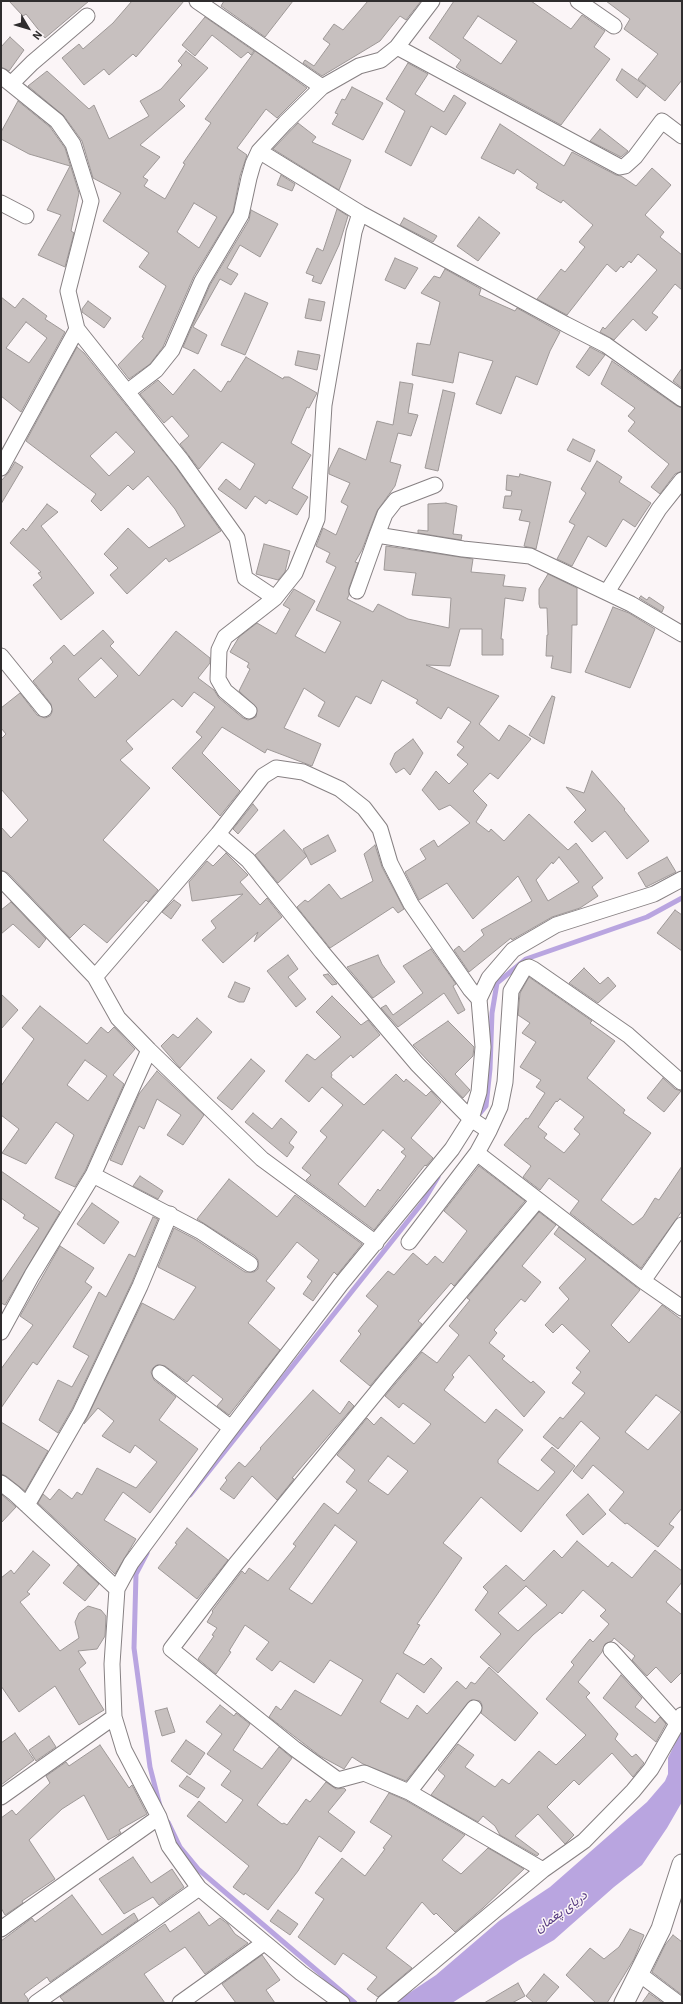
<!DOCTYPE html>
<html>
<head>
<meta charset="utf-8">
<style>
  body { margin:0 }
  #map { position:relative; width:683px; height:2004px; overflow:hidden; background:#fbf5f7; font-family:"IBM Plex Sans",sans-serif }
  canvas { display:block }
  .frame { position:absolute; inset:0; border:2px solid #2f2d2e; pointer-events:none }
  .north { position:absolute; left:8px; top:8px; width:40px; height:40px; -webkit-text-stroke:3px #fbf5f7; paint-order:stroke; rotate:128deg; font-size:11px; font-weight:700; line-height:16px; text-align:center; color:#2f2d2e }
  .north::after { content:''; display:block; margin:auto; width:14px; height:18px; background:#2f2d2e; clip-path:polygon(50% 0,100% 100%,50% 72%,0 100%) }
</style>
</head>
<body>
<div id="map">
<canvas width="683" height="2004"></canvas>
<div class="frame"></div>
<div class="north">N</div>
</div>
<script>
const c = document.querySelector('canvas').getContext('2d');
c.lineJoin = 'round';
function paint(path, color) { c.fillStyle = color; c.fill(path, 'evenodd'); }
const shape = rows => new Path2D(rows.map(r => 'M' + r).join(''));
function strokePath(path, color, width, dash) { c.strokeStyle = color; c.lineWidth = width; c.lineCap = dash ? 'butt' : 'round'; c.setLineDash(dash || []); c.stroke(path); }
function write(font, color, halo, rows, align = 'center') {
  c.font = font + ' "IBM Plex Sans",Vazirmatn,sans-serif'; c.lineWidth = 3; c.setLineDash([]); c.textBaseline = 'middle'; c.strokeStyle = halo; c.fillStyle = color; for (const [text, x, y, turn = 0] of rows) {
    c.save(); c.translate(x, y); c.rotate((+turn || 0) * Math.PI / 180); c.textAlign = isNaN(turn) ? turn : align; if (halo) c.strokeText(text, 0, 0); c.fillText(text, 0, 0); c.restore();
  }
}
paint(shape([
  [682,1729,682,1802,667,1828,642,1865,614,1887,554,1940,519,1960,452,2003,394,2003,436,1975,499,1921,550,1887,647,1802,665,1781,668,1774,668,1758]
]), '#b9a5e0');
strokePath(shape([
  [476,1118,486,1106,490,1069,492,1013,497,983,526,959,647,917,682,898],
  [190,1495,423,1202,438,1177],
  [147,1553,136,1574,134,1648,150,1767,160,1806],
  [168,1822,180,1847,199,1870,355,2003]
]), '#b9a5e0', 5);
const building = shape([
  [9,1,89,1,45,38,26,14,23,16,9,1],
  [132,1,184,1,136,57,133,54,109,75,104,69,84,85,62,58,79,44,83,49,113,23,132,1],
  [224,1,293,1,265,37,221,6,224,1],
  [368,1,421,1,406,20,400,16,380,41,322,76,303,63,305,60,314,66,330,44,323,39,334,24,343,30,368,1],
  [454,1,531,1,571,29,582,15,605,31,594,47,610,59,561,125,463,72,456,67,461,60,429,38,454,1],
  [478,16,517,41,501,64,463,38,478,16],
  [606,1,682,1,682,80,665,101,638,79,658,54,624,29,630,19,606,1],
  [205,17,254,51,251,55,248,52,241,58,212,35,195,56,182,45,205,17],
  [10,37,24,50,9,71,1,67,1,47,10,37],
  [186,51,208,68,179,100,185,106,140,145,160,157,143,177,148,180,144,186,165,199,185,164,183,163,211,123,205,119,255,51,307,88,277,118,266,109,237,148,247,155,240,176,233,212,194,276,163,347,150,364,129,379,118,365,144,338,142,337,166,286,139,267,149,253,103,221,121,193,93,178,82,141,64,116,28,86,47,71,89,109,94,105,109,139,149,116,140,101,161,89,182,65,178,61,186,51],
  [194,203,217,217,199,248,177,232,194,203],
  [408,63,428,74,415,94,444,112,454,95,466,103,446,135,431,126,411,166,385,152,405,111,386,99,408,63],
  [622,69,646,86,637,98,616,80,622,69],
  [352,87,383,103,363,140,332,124,338,114,335,113,342,99,345,100,352,87],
  [18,101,50,127,65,148,79,193,71,231,74,233,65,267,38,255,61,215,47,210,70,166,29,154,1,139,1,132,18,101],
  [298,123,316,137,312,142,351,160,339,190,273,149,298,123],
  [500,124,564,166,572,152,616,175,621,176,636,186,652,168,671,185,645,215,664,232,660,237,682,255,682,290,675,284,652,313,658,317,646,331,633,319,614,340,600,332,603,327,605,329,657,270,638,254,631,263,629,261,623,268,621,266,616,272,607,264,567,315,537,299,561,269,565,272,585,247,579,242,593,225,563,200,561,203,536,188,538,184,517,169,514,174,481,158,500,124],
  [600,129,628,151,621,157,590,141,600,129],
  [281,175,295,184,292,191,277,185,281,175],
  [337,209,348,216,339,245,321,284,312,281,314,276,306,273,317,248,323,251,337,209],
  [251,210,278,224,260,257,240,245,227,268,238,274,231,285,220,279,193,327,207,335,198,354,183,347,210,285,249,220,251,210],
  [479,217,500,233,478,261,457,246,479,217],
  [404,218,437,236,433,242,400,225,404,218],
  [395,258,418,268,405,289,385,280,395,258],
  [445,269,481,289,479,295,515,311,517,308,560,332,550,351,537,385,516,376,501,414,476,404,493,361,459,352,453,383,412,375,417,343,430,345,440,302,421,293,434,276,440,278,445,269],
  [245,293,268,303,245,355,221,345,245,293],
  [1,297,15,308,23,298,47,316,45,319,65,332,21,412,1,396,1,297],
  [26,322,47,338,29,363,6,348,26,322],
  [309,299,325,302,321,321,305,318,309,299],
  [88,301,111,318,104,328,82,312,82,309,88,301],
  [77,347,84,353,175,466,221,531,169,562,166,558,127,594,110,575,118,568,104,554,128,528,149,548,185,526,175,509,148,476,133,490,128,485,101,511,91,501,96,494,26,441,77,347],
  [116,432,135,452,109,476,90,456,116,432],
  [590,347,605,355,589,376,576,367,590,347],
  [298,351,320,355,317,370,295,365,298,351],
  [246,357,283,379,284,377,289,377,317,393,309,408,307,407,291,443,311,455,292,488,308,497,297,515,269,500,266,504,255,496,246,509,218,489,226,479,240,490,255,464,222,442,199,469,180,444,189,436,172,416,164,423,140,394,158,380,173,395,194,369,221,392,228,381,230,382,246,357],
  [612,361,677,406,682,408,682,471,675,474,660,494,651,487,669,464,628,431,635,422,628,416,635,408,601,384,612,361],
  [682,368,682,388,673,381,682,368],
  [400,382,413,384,408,413,418,415,411,436,398,433,390,462,401,465,395,486,377,511,362,550,355,562,358,563,349,588,349,595,347,599,373,612,378,604,408,619,449,628,451,598,412,595,416,573,384,570,386,546,473,559,471,572,505,575,503,586,526,588,523,601,505,598,501,639,503,639,503,655,482,655,482,629,460,629,450,666,426,665,499,696,479,724,499,741,509,725,531,739,498,779,490,773,473,791,487,805,476,822,489,832,491,829,504,841,529,814,568,850,576,843,603,878,592,887,598,896,580,908,552,917,512,940,511,938,469,972,454,950,459,946,464,952,484,935,481,930,532,901,518,876,473,919,447,883,419,900,405,872,426,859,420,849,434,840,438,847,470,823,450,805,439,810,422,790,436,771,449,784,468,764,457,755,464,747,457,742,471,722,448,707,441,719,416,703,418,700,382,680,371,704,356,696,339,727,318,716,325,702,304,688,284,728,321,744,312,766,267,749,265,753,222,727,202,753,240,791,220,816,172,768,202,737,196,732,215,707,194,692,182,707,173,699,126,741,133,749,120,760,150,788,103,840,158,890,148,902,146,900,107,943,84,924,70,938,8,873,1,870,1,827,11,838,28,820,1,789,1,739,6,734,1,728,1,708,20,693,37,715,45,718,50,716,52,712,51,704,33,681,53,662,50,658,64,645,74,656,103,630,114,642,110,646,139,676,176,631,210,658,210,663,198,678,214,690,219,698,243,718,248,720,256,717,257,708,239,691,250,669,247,667,249,663,230,652,239,637,257,623,276,634,290,609,283,605,294,589,315,601,295,636,325,653,341,622,316,610,336,567,326,562,330,553,316,546,323,528,336,535,348,506,341,502,350,483,329,474,329,469,339,448,366,460,377,421,393,425,400,382],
  [101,658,118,676,95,698,78,679,101,658],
  [559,857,579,882,548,901,536,880,552,862,553,864,559,857],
  [443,390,455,393,438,471,425,468,443,390],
  [573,439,595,450,590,462,567,450,573,439],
  [597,461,622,477,619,482,651,503,635,527,623,519,606,547,588,536,572,566,557,559,575,525,569,522,586,493,581,489,597,461],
  [15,462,23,467,1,504,1,481,9,472,15,462],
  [520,474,551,482,536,549,524,546,530,522,519,520,522,510,503,508,505,496,511,496,512,491,506,490,507,475,519,477,520,474],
  [446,503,457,506,453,534,462,535,461,540,418,533,418,530,428,531,428,504,446,503],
  [47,504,58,512,41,526,94,593,61,620,33,585,42,578,38,573,41,572,10,543,23,528,26,531,47,504],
  [264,544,290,551,285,572,278,580,256,574,264,544],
  [548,574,577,588,577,625,572,625,571,673,551,668,553,656,546,656,547,635,548,635,547,608,540,608,539,604,539,589,548,574],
  [641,596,647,600,649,597,664,607,662,612,639,598,641,596],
  [613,607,629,613,655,629,630,688,585,672,613,607],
  [552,696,555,697,544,744,529,735,552,696],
  [413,739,423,753,410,775,404,768,396,773,390,764,395,753,413,739],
  [592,771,625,809,624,810,649,841,627,859,605,831,592,842,574,822,586,810,566,787,584,793,592,771],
  [253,804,258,810,238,834,233,829,253,804],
  [284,830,307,856,278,883,255,855,284,830],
  [328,835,336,851,311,865,303,849,328,835],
  [375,845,382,867,404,909,398,913,393,907,330,948,297,907,305,900,308,902,329,884,341,899,373,881,364,854,375,845],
  [226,853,248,875,240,882,260,905,267,898,282,917,254,942,258,932,223,963,202,940,216,928,211,921,243,894,192,901,189,882,207,861,213,866,226,853],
  [667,857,676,872,646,887,638,873,667,857],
  [174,900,181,905,171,919,162,912,174,900],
  [11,902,46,939,39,948,13,924,1,934,1,910,11,902],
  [675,910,682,915,682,951,657,933,675,910],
  [431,949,456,984,453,986,465,1010,458,1014,444,993,398,1027,381,1008,386,1005,393,1015,423,993,403,966,431,949],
  [288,955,298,969,288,977,306,999,296,1007,267,971,288,955],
  [378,955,382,964,395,982,373,998,347,967,378,955],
  [584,968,600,984,608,977,616,986,598,1003,569,983,584,968],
  [328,974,337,984,332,985,323,975,328,974],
  [529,977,592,1021,590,1023,615,1041,587,1078,625,1110,623,1113,651,1133,601,1200,633,1225,643,1217,655,1198,659,1200,682,1166,682,1211,641,1268,570,1213,579,1201,549,1178,540,1190,523,1177,531,1166,504,1145,526,1118,528,1119,545,1093,536,1087,541,1080,520,1067,536,1042,522,1033,530,1023,518,1015,520,993,529,977],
  [560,1099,584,1117,574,1129,580,1134,564,1153,544,1138,547,1134,538,1127,556,1101,557,1102,560,1099],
  [235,982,250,988,244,1002,239,1002,228,997,235,982],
  [1,994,18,1010,1,1029,1,994],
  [332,996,361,1025,368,1020,380,1035,353,1058,351,1055,331,1073,332,1075,331,1077,364,1105,396,1074,404,1082,406,1079,426,1096,431,1091,441,1102,411,1138,433,1158,426,1166,425,1165,374,1230,306,1180,311,1175,302,1168,327,1137,320,1131,343,1105,322,1087,309,1102,285,1081,307,1054,315,1060,341,1037,316,1012,332,996],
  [383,1130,405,1149,401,1152,406,1156,380,1191,378,1189,365,1207,338,1184,383,1130],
  [40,1006,87,1044,101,1027,108,1033,114,1027,135,1049,113,1075,124,1084,85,1171,75,1187,55,1178,74,1135,56,1122,26,1164,2,1153,19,1129,1,1115,1,1086,34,1039,22,1028,40,1006],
  [85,1060,107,1076,88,1101,67,1085,85,1060],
  [197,1018,212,1032,180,1068,161,1046,173,1034,178,1038,197,1018],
  [448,1021,474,1047,473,1056,455,1074,470,1090,463,1098,413,1045,448,1021],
  [251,1059,265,1071,232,1110,217,1098,251,1059],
  [157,1071,204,1115,183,1145,167,1135,181,1115,157,1099,144,1129,139,1126,122,1165,110,1160,139,1094,157,1071],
  [663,1078,675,1089,681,1091,664,1112,647,1098,663,1078],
  [253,1113,272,1129,281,1118,297,1132,289,1143,294,1147,287,1157,245,1122,253,1113],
  [479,1166,525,1201,454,1286,451,1283,418,1321,422,1324,370,1386,340,1361,361,1334,358,1331,378,1306,366,1296,388,1271,394,1275,413,1253,427,1265,435,1256,443,1263,467,1231,444,1211,479,1166],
  [1,1171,60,1212,5,1305,1,1303,1,1283,39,1228,23,1218,25,1215,1,1198,1,1171],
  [140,1176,163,1191,158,1199,133,1186,140,1176],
  [229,1179,277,1217,295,1195,362,1244,337,1275,334,1272,313,1301,303,1294,312,1281,307,1277,319,1260,297,1242,266,1281,275,1288,248,1323,280,1350,229,1415,217,1406,223,1399,193,1375,187,1382,165,1366,157,1365,153,1368,151,1372,154,1380,176,1397,159,1420,198,1449,150,1513,123,1492,104,1520,136,1539,115,1574,38,1503,43,1494,50,1500,59,1489,72,1499,77,1492,82,1495,97,1468,136,1488,157,1462,135,1445,130,1453,102,1436,114,1421,98,1408,84,1424,142,1303,174,1320,196,1287,158,1267,174,1228,195,1239,245,1272,254,1272,258,1269,258,1260,255,1256,197,1219,229,1179],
  [92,1203,119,1222,104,1244,77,1224,92,1203],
  [539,1212,556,1225,522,1266,541,1282,525,1302,521,1299,494,1330,497,1333,489,1343,505,1356,502,1359,531,1383,533,1381,545,1392,524,1417,469,1355,452,1375,454,1377,444,1390,485,1423,496,1409,523,1430,498,1460,498,1463,538,1491,555,1472,541,1460,552,1447,575,1466,521,1532,481,1497,443,1543,462,1558,417,1624,420,1625,403,1653,424,1665,431,1658,442,1668,424,1693,397,1673,380,1702,408,1719,417,1705,427,1714,457,1681,466,1689,471,1682,475,1684,489,1667,538,1713,515,1741,481,1713,482,1705,480,1701,471,1700,406,1781,363,1764,352,1757,344,1769,320,1756,269,1717,276,1706,281,1710,295,1690,341,1716,363,1680,330,1660,314,1683,280,1661,272,1671,256,1659,269,1642,245,1625,229,1651,231,1652,216,1674,198,1659,214,1636,212,1635,217,1628,207,1622,213,1612,212,1611,242,1571,245,1574,249,1568,268,1581,296,1546,293,1544,324,1503,338,1514,357,1490,346,1482,355,1470,337,1455,367,1418,374,1425,381,1417,414,1444,431,1424,403,1403,399,1408,385,1396,422,1352,437,1363,459,1335,449,1326,470,1300,467,1298,539,1212],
  [388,1456,408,1471,388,1495,368,1481,388,1456],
  [335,1525,357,1542,312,1604,289,1589,335,1525],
  [153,1217,158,1219,132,1282,72,1409,58,1433,39,1420,58,1380,72,1387,89,1356,73,1347,99,1292,106,1297,129,1254,135,1257,153,1217],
  [559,1227,640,1290,611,1325,629,1343,662,1305,682,1320,682,1508,669,1524,674,1527,658,1547,627,1523,625,1524,609,1510,624,1492,593,1465,582,1479,573,1471,600,1438,581,1421,558,1449,543,1437,560,1417,563,1419,585,1393,572,1383,581,1372,576,1368,590,1351,562,1324,553,1333,545,1325,569,1299,559,1288,586,1259,554,1234,559,1227],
  [656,1395,681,1412,648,1450,625,1432,656,1395],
  [60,1246,94,1268,85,1282,92,1287,37,1365,33,1362,1,1408,1,1369,33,1325,20,1316,60,1246],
  [313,1390,340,1414,349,1401,354,1406,292,1478,294,1479,277,1500,252,1476,234,1499,220,1489,227,1480,225,1478,239,1462,245,1467,261,1449,260,1448,313,1390],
  [1,1422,48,1451,25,1491,6,1476,1,1474,1,1422],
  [1,1494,16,1507,1,1523,1,1494],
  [588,1494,606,1514,583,1535,566,1515,588,1494],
  [187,1528,228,1560,197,1599,158,1568,177,1544,175,1543,187,1528],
  [577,1541,608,1567,612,1562,632,1578,655,1550,682,1571,682,1582,666,1602,682,1615,682,1672,671,1683,656,1667,647,1676,632,1660,635,1656,614,1638,612,1641,605,1644,602,1652,578,1682,590,1693,586,1697,618,1734,615,1739,632,1757,636,1754,644,1763,633,1777,612,1753,579,1785,574,1780,547,1807,574,1835,565,1844,538,1814,515,1836,539,1854,537,1856,500,1835,495,1826,483,1816,478,1822,431,1795,445,1776,438,1770,458,1744,474,1755,465,1767,495,1787,502,1779,509,1784,539,1751,556,1765,586,1735,546,1699,574,1665,571,1662,590,1639,593,1642,609,1624,600,1616,606,1610,583,1590,562,1614,560,1612,533,1635,498,1673,480,1657,501,1634,475,1610,488,1592,483,1587,506,1565,524,1581,554,1550,562,1558,577,1541],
  [526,1586,547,1605,518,1631,498,1613,526,1586],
  [33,1551,50,1565,27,1592,30,1594,20,1602,60,1651,79,1638,75,1622,79,1613,88,1606,101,1610,106,1616,105,1636,97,1649,78,1651,86,1663,79,1669,104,1710,79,1725,55,1686,19,1712,1,1686,1,1578,11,1570,14,1574,33,1551],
  [78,1565,99,1584,85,1601,63,1583,78,1565],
  [621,1675,642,1698,635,1707,655,1723,660,1717,666,1724,656,1742,603,1698,621,1675],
  [220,1705,234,1716,236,1713,250,1724,233,1750,262,1769,279,1747,292,1758,257,1805,282,1824,284,1823,287,1825,306,1799,310,1802,326,1782,336,1789,344,1788,346,1790,328,1812,355,1832,341,1852,319,1836,298,1871,268,1910,245,1893,244,1895,233,1887,249,1866,187,1816,199,1801,226,1823,243,1800,221,1785,231,1771,207,1754,222,1734,206,1722,220,1705],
  [167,1708,175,1732,162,1736,155,1711,167,1708],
  [15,1733,34,1760,1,1785,1,1743,15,1733],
  [49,1736,56,1747,36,1761,29,1750,49,1736],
  [186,1740,205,1753,190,1775,171,1761,186,1740],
  [100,1745,129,1788,132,1785,147,1814,119,1830,121,1833,108,1840,84,1795,62,1809,29,1840,55,1879,22,1901,23,1903,5,1915,1,1908,1,1818,12,1810,16,1815,50,1783,46,1776,66,1762,69,1766,100,1745],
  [187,1776,205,1788,198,1798,179,1786,187,1776],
  [389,1793,405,1800,465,1835,442,1860,461,1874,488,1848,524,1869,483,1908,455,1932,436,1913,434,1915,422,1902,386,1948,412,1968,378,1997,367,1989,377,1977,343,1953,335,1965,298,1937,324,1899,315,1893,342,1858,365,1876,385,1849,383,1848,392,1836,370,1822,389,1793],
  [133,1857,151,1883,172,1869,184,1887,159,1905,153,1897,124,1914,99,1879,133,1857],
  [72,1895,102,1935,134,1913,138,1920,50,1982,47,1977,24,1994,28,1999,27,2003,1,2003,1,1941,32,1918,35,1922,72,1895],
  [278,1910,298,1924,290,1935,270,1921,278,1910],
  [199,1912,209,1926,220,1918,228,1924,235,1934,248,1943,205,1974,185,1947,144,1974,165,2003,65,2003,60,1997,149,1935,165,1924,170,1932,199,1912],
  [630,1929,644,1935,634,1959,607,2003,596,2003,566,1975,590,1948,604,1959,619,1947,630,1929],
  [673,1935,682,1942,682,1995,652,1972,665,1945,673,1935],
  [262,1955,280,1980,266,1990,275,2003,236,2003,222,1984,262,1955],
  [544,1974,559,1987,545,2003,534,2003,526,1996,544,1974],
  [518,1983,525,1996,512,2003,484,2003,518,1983],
  [649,1993,663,2003,642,2003,649,1993]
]);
paint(building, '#c7c0bf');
strokePath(building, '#9e9897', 1);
const minor = shape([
  [197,1,322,87],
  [578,1,614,26],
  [397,47,620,167,625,166,635,157,662,121,682,136],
  [1,76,57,121,73,144,91,201,68,291,77,329,182,461,237,538,245,578,275,598],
  [12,83,32,63,87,16],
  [259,151,360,213],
  [1,203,26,216],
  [127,392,156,370,172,350,202,281,241,215,249,178,253,164,259,151,285,123,322,87,359,66,381,60,397,47,432,1],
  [1,468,77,329],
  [377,535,463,549,530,556,631,604,682,634],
  [357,591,377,535,385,514,396,500,435,485],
  [607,592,659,509,682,480],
  [1,656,44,709],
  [249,711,225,691,218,679,219,650,225,637,275,598,295,573,317,519,324,405,354,232,360,213,565,324,606,345,682,399],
  [218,834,248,860,322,952,417,1064,471,1119,489,1131],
  [1,879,95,977,118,1018,149,1050,262,1159,376,1243],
  [95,977,218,834,263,776,276,768,303,772,340,789,364,808,380,829,390,863,411,904,470,989,479,999],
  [477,1153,643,1281,682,1308],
  [93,1175,200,1231,250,1264],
  [537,1201,389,1377,235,1565,171,1649,295,1749,338,1780,364,1773,409,1792,543,1870],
  [409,1242,477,1153,489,1131,500,1107,505,1082,511,991,524,969,529,967,533,969,628,1035,681,1082],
  [643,1281,682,1225],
  [1,1332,32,1275,93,1175,149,1050],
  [160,1373,231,1428],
  [1,1483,14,1493,117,1589],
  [27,1505,80,1413,140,1286,170,1214],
  [611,1650,677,1723],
  [409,1792,474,1708],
  [1,1797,114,1717],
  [1,1929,159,1817],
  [638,1973,678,2003],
  [36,2003,199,1888],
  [180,2003,264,1943],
  [342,2003,301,1973,199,1888,169,1846,159,1817,124,1750,114,1717,112,1664,117,1589,131,1563,216,1448,341,1284,452,1149,471,1119,479,1092,483,1047,479,999,489,978,513,950,556,925,654,894,682,879],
  [384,2003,543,1870,584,1841,633,1791,651,1769,682,1715]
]);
const tertiary = shape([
  [624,2003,661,1929,682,1864]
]);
strokePath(minor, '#878183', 17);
strokePath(tertiary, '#878183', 21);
strokePath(minor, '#fff', 15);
strokePath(tertiary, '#fff', 19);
write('italic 13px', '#573c82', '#fbf5f7', [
  ["دریای پغمان",561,1912,-36]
]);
</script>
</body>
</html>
